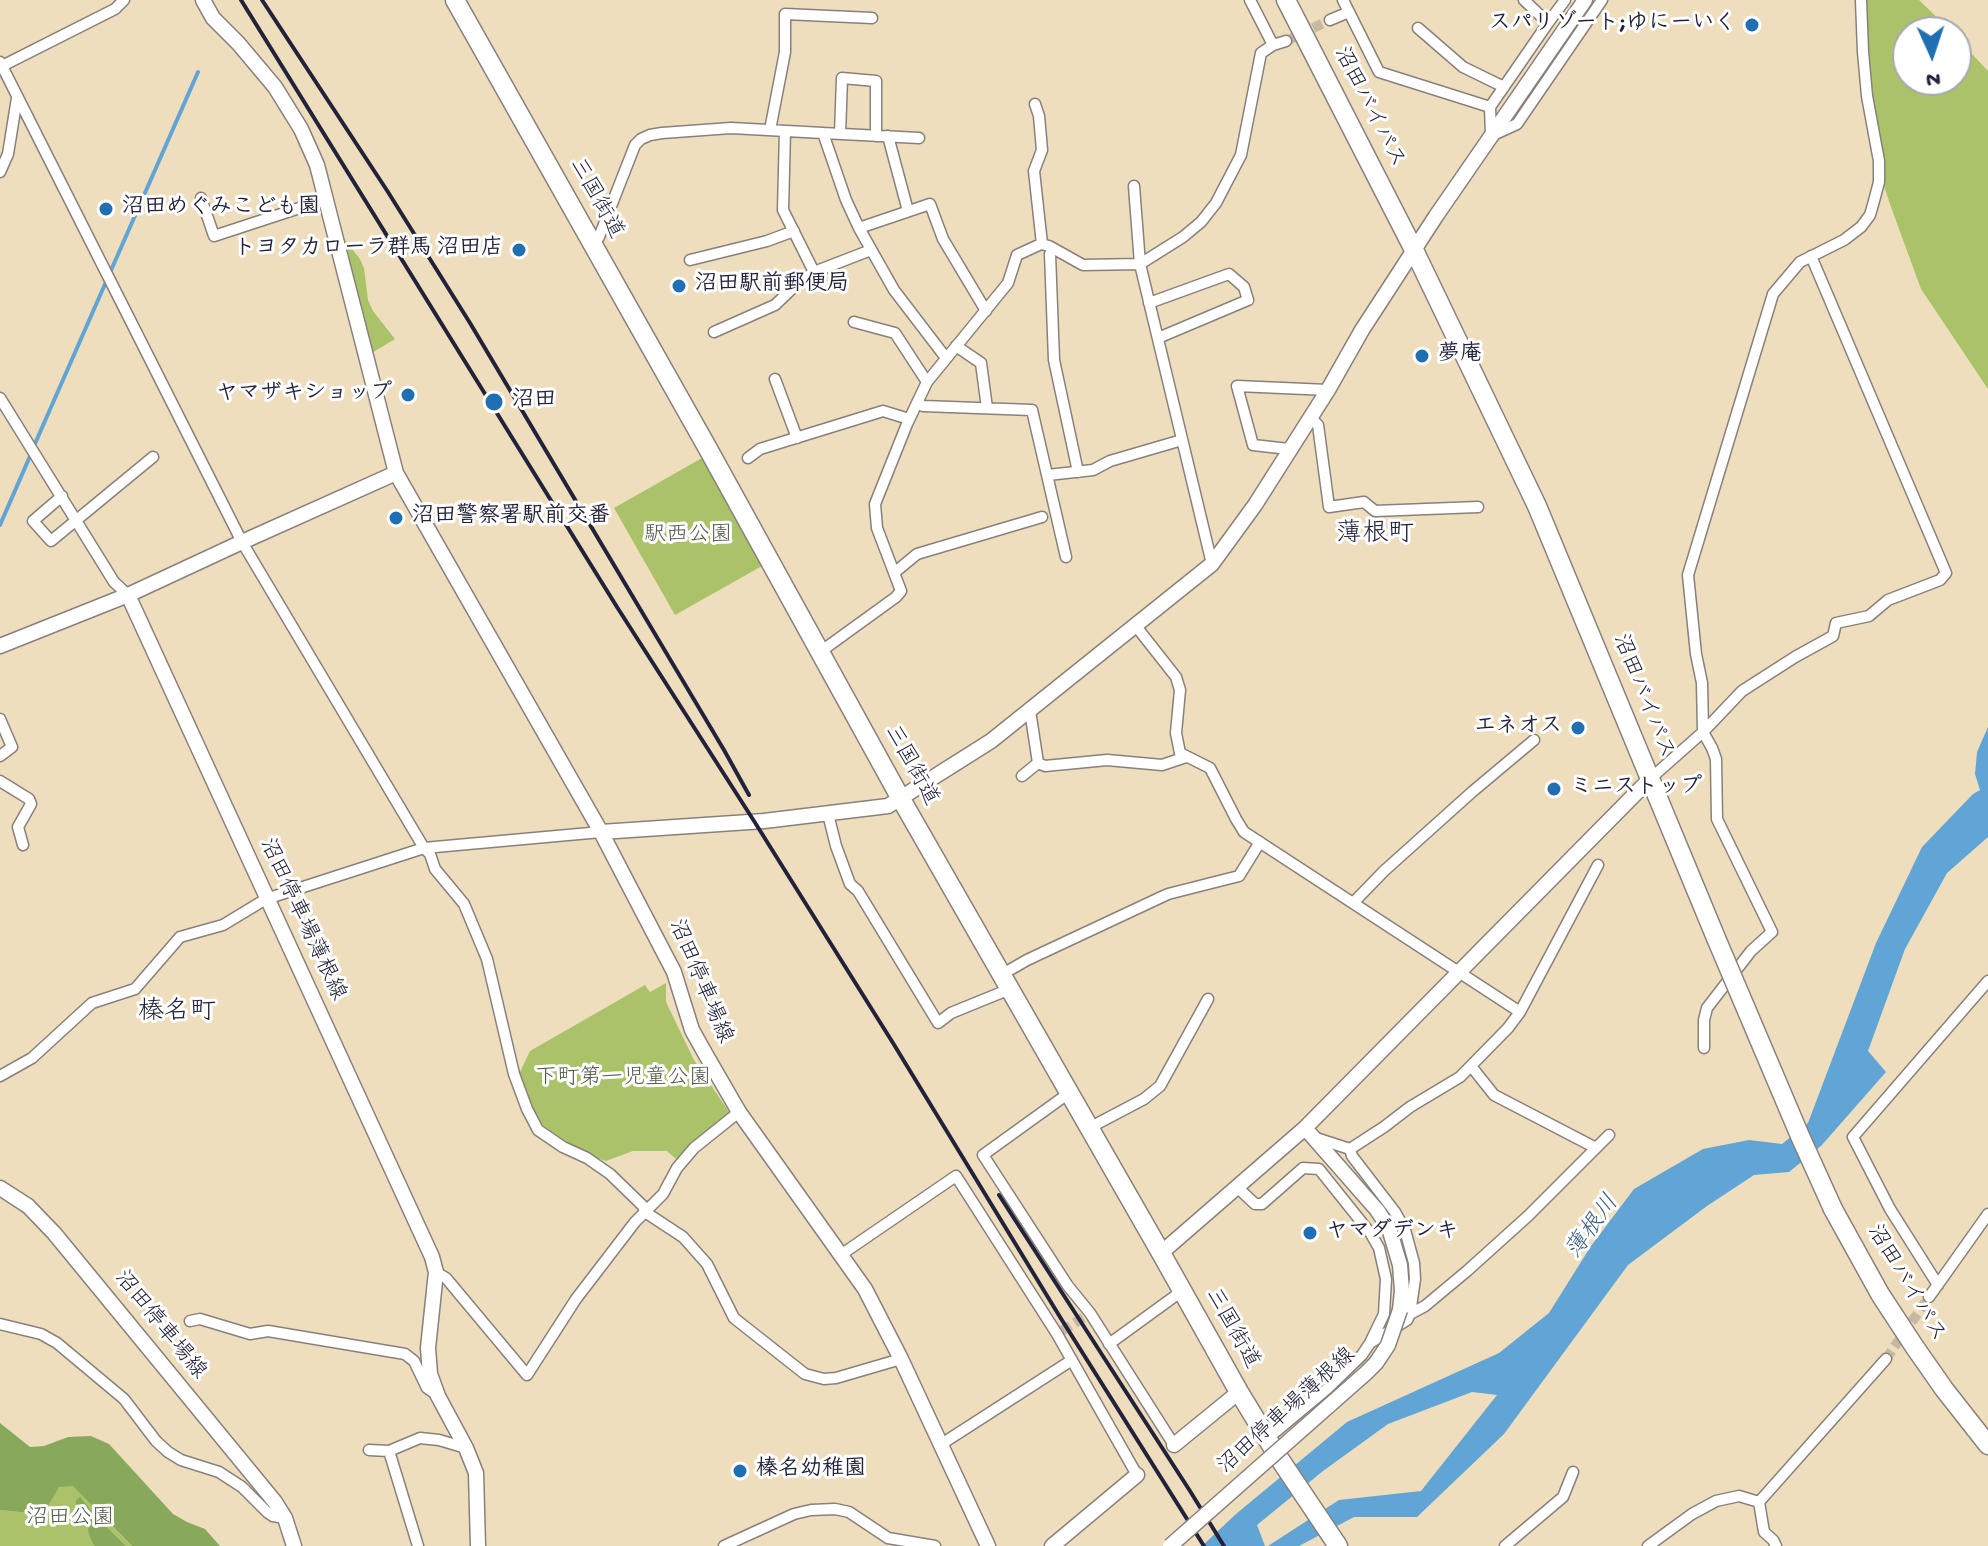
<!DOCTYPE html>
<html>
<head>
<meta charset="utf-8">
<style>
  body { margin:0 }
  #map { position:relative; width:1988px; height:1546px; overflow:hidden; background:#efdebd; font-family:"Gochi Hand",sans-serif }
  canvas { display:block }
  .north { position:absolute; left:1892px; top:16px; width:80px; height:80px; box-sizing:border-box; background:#fff; border:2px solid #a7a7b1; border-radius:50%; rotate:177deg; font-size:22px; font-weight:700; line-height:32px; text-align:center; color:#22223b }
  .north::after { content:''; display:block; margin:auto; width:28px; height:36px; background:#1f6fb2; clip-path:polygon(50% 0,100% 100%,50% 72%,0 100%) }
</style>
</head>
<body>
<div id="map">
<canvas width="1988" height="1546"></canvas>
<div class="north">N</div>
</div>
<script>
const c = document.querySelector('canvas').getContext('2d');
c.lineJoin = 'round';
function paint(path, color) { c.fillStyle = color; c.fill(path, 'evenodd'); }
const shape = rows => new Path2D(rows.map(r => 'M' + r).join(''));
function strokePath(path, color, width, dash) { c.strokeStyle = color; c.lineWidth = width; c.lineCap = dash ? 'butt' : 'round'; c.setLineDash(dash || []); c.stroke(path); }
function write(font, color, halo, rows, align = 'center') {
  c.font = font + ' "Gochi Hand","Klee One",sans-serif'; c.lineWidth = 6; c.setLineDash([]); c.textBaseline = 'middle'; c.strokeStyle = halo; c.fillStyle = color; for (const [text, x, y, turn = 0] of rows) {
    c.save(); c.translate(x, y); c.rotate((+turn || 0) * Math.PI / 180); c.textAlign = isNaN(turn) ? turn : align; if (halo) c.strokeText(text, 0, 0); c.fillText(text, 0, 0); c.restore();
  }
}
paint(shape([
  [1864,0,1919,0,1952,32,1908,32,1908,80,1956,80,1956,37,1988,71,1988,389,1921,289,1891,207,1883,183,1867,63],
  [339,238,344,239,360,259,364,268,368,300,373,311,395,339,370,354],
  [702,458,762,566,675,615,614,508],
  [666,983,666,1002,694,1060,729,1112,676,1159,667,1151,633,1151,606,1161,590,1156,569,1146,541,1124,529,1100,519,1074,530,1051,645,985,650,992],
  [67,1485,74,1486,85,1495,101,1515,132,1546,0,1546,0,1510,28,1513,47,1508,56,1490,59,1487]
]), '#abc368');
paint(shape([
  [0,1423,30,1447,44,1446,68,1437,91,1436,109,1444,173,1514,187,1522,205,1529,220,1546,132,1546,73,1486,59,1487,47,1508,39,1512,28,1513,0,1510],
  [80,1497,97,1518,126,1546,95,1546,93,1544,89,1534,88,1529,91,1524,89,1517,79,1513,76,1508,76,1500]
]), '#88a95c');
paint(shape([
  [1988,727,1988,837,1947,873,1905,949,1868,1051,1886,1072,1821,1146,1789,1172,1754,1175,1707,1206,1628,1265,1504,1434,1417,1517,1354,1517,1299,1546,1268,1546,1339,1500,1421,1491,1497,1395,1472,1392,1388,1424,1323,1471,1257,1525,1265,1546,1202,1546,1236,1514,1347,1422,1499,1353,1549,1313,1591,1246,1634,1189,1703,1149,1749,1140,1782,1144,1808,1123,1876,943,1922,847,1973,794,1980,790,1975,774,1977,752]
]), '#60a5d5');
strokePath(shape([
  [34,446,198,72],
  [0,525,31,454]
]), '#60a5d5', 4);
strokePath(shape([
  [1286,41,1330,20],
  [1062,1331,1087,1315],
  [1886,1359,1929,1297]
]), '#c6b8a3', 10, [10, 5]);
const street = shape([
  [1250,0,1273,45],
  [1343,0,1379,72,1490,107],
  [1524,0,1548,23,1490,107,1491,136,1517,124,1602,0],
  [1330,20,1349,12],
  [1548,23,1565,0],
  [1418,28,1463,67,1504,87],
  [0,62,242,542,424,848,430,854,435,869,464,904,487,959,514,1074,527,1109,538,1130,563,1147,587,1158,610,1174,643,1206,645,1212,683,1237,707,1264,734,1318,805,1374,824,1379,836,1378,901,1359],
  [2,66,115,9,124,0],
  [1035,104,1039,116,1042,150,1034,171,1042,244],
  [770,130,785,52,785,14,872,18],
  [785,131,783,210,814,272],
  [823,133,919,138],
  [840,134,842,78,876,81,876,136],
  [888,136,908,211],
  [0,172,8,154,17,98],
  [201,198,214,236,327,199],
  [859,228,930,204,943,239,986,311],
  [593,245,599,237,635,145,641,139,650,135,662,133,731,128,823,133,846,200,859,228,894,290,946,358],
  [1053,249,1050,254,1054,360,1078,472],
  [690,260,767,241,794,231],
  [1149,303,1229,274,1244,287,1248,300,1158,338],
  [854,322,895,333,927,382],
  [714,332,775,305,796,285,814,272,871,250],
  [956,346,981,363,987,408],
  [775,379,797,438],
  [0,398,114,582,128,595],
  [917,403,923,406,1032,410,1066,557],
  [1311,418,1318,425,1329,507,1364,502,1375,511,1478,507],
  [1289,449,1253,445,1237,386,1328,390],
  [748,458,760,449,883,411,909,419],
  [1048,475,1093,470,1110,461,1182,440],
  [62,496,33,521,51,541,153,457],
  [1212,564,1140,264,1183,237,1201,222,1216,203,1241,155,1261,53,1273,45,1286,41],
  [894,573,917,554,1042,517],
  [1135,625,1176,677,1180,690,1176,733,1180,753,1210,768,1236,819,1244,832,1520,1012],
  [820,652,896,597,901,591,877,528,875,504,907,424,927,382,1008,283,1017,255,1041,244,1049,246,1083,265,1140,264,1134,186],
  [0,719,12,747,0,756],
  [1038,763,1045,766,1107,760,1162,765,1186,757],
  [1022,776,1038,763,1031,717,1029,710],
  [1650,779,1703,732,1742,691,1795,657,1833,636,1836,623,1869,616,1888,600,1940,580,1946,573,1811,256],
  [0,781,29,799,31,804,18,827,23,845],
  [828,814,836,846,850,884,858,891,938,1023,951,1013,1010,989],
  [1353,903,1384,871,1472,792,1534,740],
  [1001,975,1027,960,1168,894,1239,876,1260,842],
  [1704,1048,1704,1020,1707,1008,1751,951,1772,932,1717,819,1716,759,1712,748,1703,732,1702,683,1696,654,1688,575,1773,294,1800,262,1844,240,1861,227,1870,215,1874,201,1879,182,1879,161,1867,96,1863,52,1861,0],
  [1471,1066,1494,1095,1596,1148],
  [0,1076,32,1058,92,1003,135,989,180,937,223,925,266,899,424,848,601,832],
  [1069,1093,983,1155,1068,1286,1090,1313,1174,1445],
  [1089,1128,1144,1099,1160,1086,1208,999],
  [1316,1138,1350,1149,1384,1127,1410,1107,1460,1077,1508,1028,1520,1012,1598,865],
  [1350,1149,1352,1156,1395,1212,1405,1230,1414,1263,1415,1279,1410,1314,1407,1320,1370,1343],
  [1237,1187,1255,1204,1262,1204,1303,1168,1319,1169,1371,1234,1379,1248,1386,1279,1384,1314,1370,1343,1362,1355,1327,1389,1267,1439],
  [842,1254,956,1176,1057,1334,1137,1475],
  [436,1272,446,1278,527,1375,576,1299,635,1222,663,1194,677,1168,694,1148,739,1112],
  [1938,1285,1890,1209,1853,1137,1988,981],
  [1929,1297,1988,1214],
  [1410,1314,1425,1306,1467,1271,1528,1216,1609,1135],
  [190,1321,200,1319,250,1334,268,1331,405,1354,414,1361,427,1388,437,1395],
  [0,1324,41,1334,57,1343,124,1399,156,1441,168,1452,181,1460,219,1472,242,1487,267,1512,273,1516,285,1518],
  [1109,1344,1182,1291],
  [940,1445,1072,1360],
  [369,1450,389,1451,420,1438,439,1440,466,1448],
  [389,1451,418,1546],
  [1759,1502,1886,1359],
  [1759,1502,1764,1532,1773,1540,1776,1546],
  [724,1546,794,1514,811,1510,835,1509,849,1512,888,1538,935,1546],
  [1505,1546,1563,1497,1573,1472],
  [1648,1546,1692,1514,1716,1501,1739,1496,1759,1502]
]);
const secondary = shape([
  [203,0,213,18,238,43,275,87,301,129,317,165,396,473,601,832,674,972,692,1030,706,1055,739,1112,865,1289,901,1359,988,1546],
  [128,595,432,1257,436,1272,428,1348,430,1374,438,1396,466,1448,476,1473,478,1546],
  [0,646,128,595,242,542,396,473],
  [601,832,764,821,888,806,991,741,1212,564,1255,505,1328,390,1362,330,1436,216,1585,0],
  [1305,1128,1377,1210,1389,1228,1400,1265,1402,1291,1400,1310],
  [0,1188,28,1206,54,1233,275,1502,285,1518,294,1546],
  [1161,1253,1305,1128,1650,779],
  [1174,1445,1239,1392],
  [1052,1546,1137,1475]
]);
const highway = shape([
  [455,0,707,447,901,799,1161,1253,1239,1392,1279,1458,1338,1546],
  [1286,0,1414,250,1537,506,1716,938],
  [1833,1209,1880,1294,1914,1346,1944,1389,1988,1445]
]);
strokePath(street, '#88807c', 13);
strokePath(secondary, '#88807c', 17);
strokePath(highway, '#88807c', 21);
strokePath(street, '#fff', 10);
strokePath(secondary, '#fff', 14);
strokePath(highway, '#fff', 18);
strokePath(shape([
  [241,0,617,607,754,821,893,1043,1060,1317,1204,1546],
  [262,0,388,192,470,323,724,750,749,795],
  [999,1195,1190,1491,1224,1546]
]), '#22223b', 4);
const secondaryBridge = shape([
  [1170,1546,1366,1373,1376,1363,1388,1345,1400,1310]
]);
const highwayBridge = shape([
  [1716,938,1800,1136,1833,1209]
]);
strokePath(secondaryBridge, '#88807c', 17, []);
strokePath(highwayBridge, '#88807c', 21, []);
strokePath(secondaryBridge, '#fff', 14);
strokePath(highwayBridge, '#fff', 18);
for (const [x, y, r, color] of [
  [1752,25,8,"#1f6fb2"],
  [106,209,8,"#1f6fb2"],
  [519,250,8,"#1f6fb2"],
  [679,286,8,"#1f6fb2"],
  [1422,356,8,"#1f6fb2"],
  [408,395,8,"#1f6fb2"],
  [494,402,10,"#1f6fb2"],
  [396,518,8,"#1f6fb2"],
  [1578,728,8,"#1f6fb2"],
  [1554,789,8,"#1f6fb2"],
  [1310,1233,8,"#1f6fb2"],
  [740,1471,8,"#1f6fb2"]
]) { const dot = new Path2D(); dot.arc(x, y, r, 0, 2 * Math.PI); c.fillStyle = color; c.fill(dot); strokePath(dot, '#fff', 3); }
write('bold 22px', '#22223b', '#fff', [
  ["スパリゾート;ゆにーいく",1736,25,"right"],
  ["沼田めぐみこども園",122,209],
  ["トヨタカローラ群馬 沼田店",503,250,"right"],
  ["沼田駅前郵便局",695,286],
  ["夢庵",1438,356],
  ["ヤマザキショップ",392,395,"right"],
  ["沼田",512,402],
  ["沼田警察署駅前交番",412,518],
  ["エネオス",1562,728,"right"],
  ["ミニストップ",1570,789],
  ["ヤマダデンキ",1326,1233],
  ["榛名幼稚園",756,1471]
], 'left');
write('22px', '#22223b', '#fff', [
  ["沼田バイパス",1368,108,63],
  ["三国街道",595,199,61],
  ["沼田バイパス",1642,697,68],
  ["三国街道",910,766,61],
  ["沼田停車場薄根線",301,920,65],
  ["沼田停車場線",699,982,67],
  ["沼田バイパス",1905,1284,59],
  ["沼田停車場線",159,1326,51],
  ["三国街道",1231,1329,61],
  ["沼田停車場薄根線",1288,1412,-42]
]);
write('22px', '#525a4b', '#fff', [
  ["駅西公園",688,537],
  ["下町第一児童公園",623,1080],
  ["沼田公園",70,1520]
]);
write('italic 24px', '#3e5d80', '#fff', [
  ["薄根川",1594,1228,-54]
]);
write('26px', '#22223b', '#fff', [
  ["薄根町",1375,536],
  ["榛名町",177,1014]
]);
</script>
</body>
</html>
